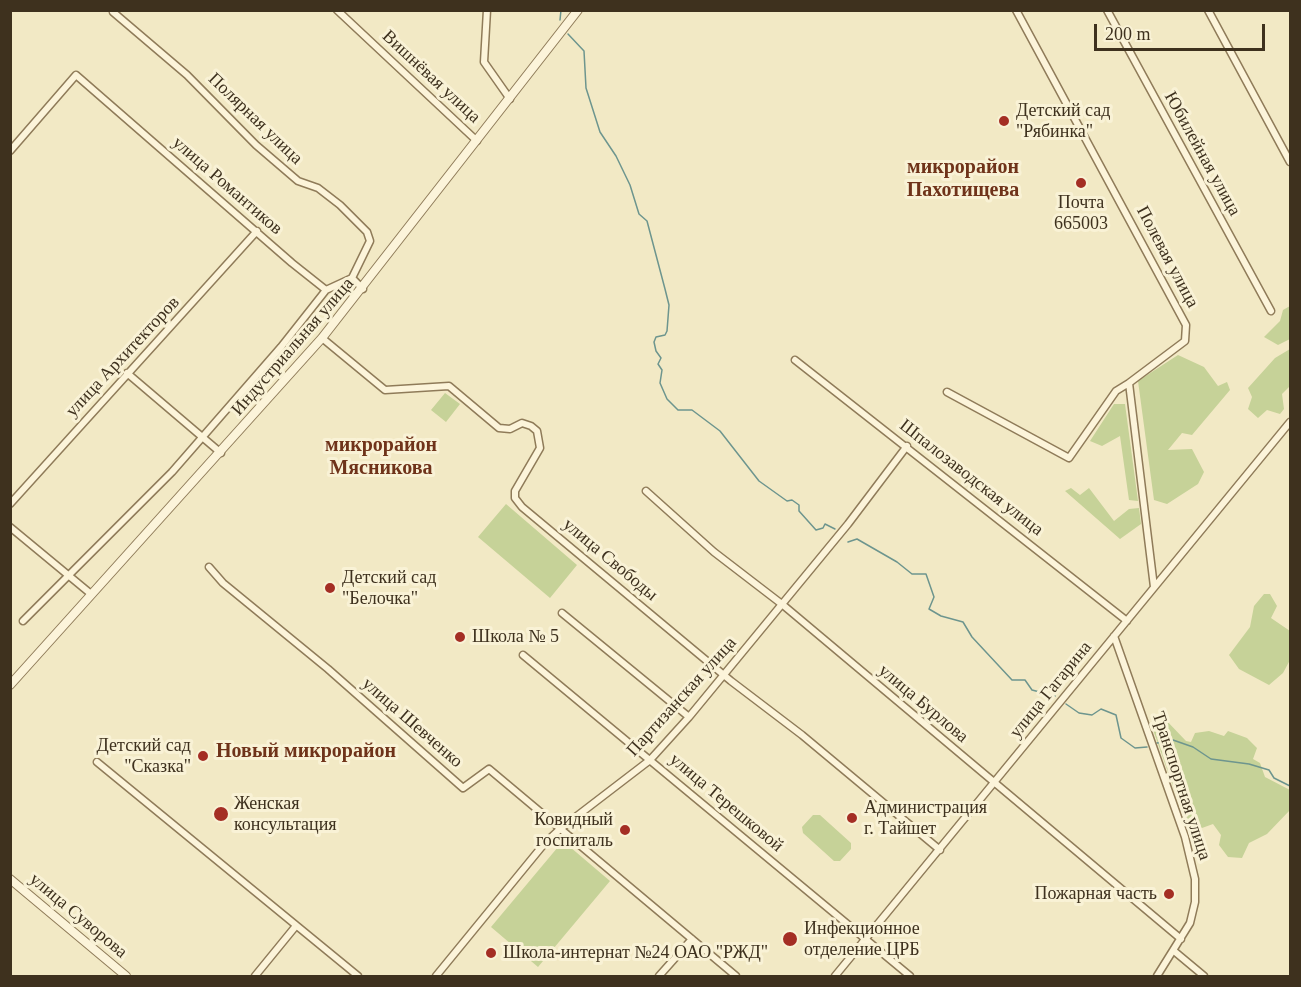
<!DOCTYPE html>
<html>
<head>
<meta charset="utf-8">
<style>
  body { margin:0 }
  #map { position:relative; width:1301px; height:987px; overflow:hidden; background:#f2e9c5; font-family:Georgia,serif }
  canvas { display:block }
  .frame { position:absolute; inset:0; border:12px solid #3e311e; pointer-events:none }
  .scale { position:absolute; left:1094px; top:24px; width:171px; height:27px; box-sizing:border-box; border:3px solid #3e311e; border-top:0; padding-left:8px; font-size:18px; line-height:21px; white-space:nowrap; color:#3e311e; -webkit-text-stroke:4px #f9f2d6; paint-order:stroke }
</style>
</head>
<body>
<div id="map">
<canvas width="1301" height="987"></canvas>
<div class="frame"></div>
<div class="scale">200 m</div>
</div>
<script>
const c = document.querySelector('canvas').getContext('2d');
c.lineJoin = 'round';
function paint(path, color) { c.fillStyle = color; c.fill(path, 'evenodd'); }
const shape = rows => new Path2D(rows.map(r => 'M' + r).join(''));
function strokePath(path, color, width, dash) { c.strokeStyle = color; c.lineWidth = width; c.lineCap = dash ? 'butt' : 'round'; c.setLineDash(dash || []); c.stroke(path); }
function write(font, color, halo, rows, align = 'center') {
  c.font = font + ' Georgia,serif'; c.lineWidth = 6; c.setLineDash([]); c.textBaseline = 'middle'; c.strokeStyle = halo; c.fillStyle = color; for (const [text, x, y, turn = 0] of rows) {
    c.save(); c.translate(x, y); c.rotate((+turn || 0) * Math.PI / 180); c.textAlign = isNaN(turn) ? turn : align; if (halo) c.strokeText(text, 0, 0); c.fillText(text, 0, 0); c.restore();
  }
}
paint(shape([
  [1290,306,1290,339,1278,345,1264,337,1280,321,1283,310],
  [1290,349,1290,386,1282,394,1284,409,1280,414,1267,410,1258,418,1248,409,1252,397,1248,388,1275,358],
  [1178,355,1204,367,1218,386,1227,382,1230,390,1192,435,1182,433,1168,450,1192,449,1204,472,1198,484,1167,504,1154,500,1138,381],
  [445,393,460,404,446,422,431,410],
  [1114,404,1125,404,1138,501,1129,500,1120,436,1102,446,1090,441],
  [1071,488,1080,495,1089,488,1114,521,1129,509,1139,508,1141,524,1120,539,1065,491],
  [506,504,577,565,550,598,478,537],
  [1264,594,1270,594,1277,606,1271,618,1290,631,1290,660,1283,673,1269,685,1239,669,1229,655,1250,627,1254,606],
  [1164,718,1186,741,1191,742,1195,733,1209,731,1224,736,1228,731,1247,738,1257,748,1253,759,1260,763,1265,777,1290,790,1290,810,1267,834,1249,843,1242,858,1228,857,1219,845,1221,835,1213,824,1202,828,1185,820,1151,724],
  [813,815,820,815,851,843,851,849,840,861,834,861,803,833,802,827],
  [563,841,610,881,538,967,491,927]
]), '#c6d298');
strokePath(shape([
  [560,20,561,10],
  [568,34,584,51,586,88,600,132,616,156,630,185,639,214,647,221,665,289,669,305,667,331,665,335,656,337,654,342,656,351,661,358,658,364,662,370,660,383,667,399,678,410,692,410,720,431,759,481,787,501,792,500,799,505,799,511,816,530,823,528,825,524,835,529],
  [848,542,857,539,897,562,912,574,926,574,934,597,929,609,941,616,963,622,972,637,1012,680,1025,680,1032,690,1055,696],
  [1066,704,1079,713,1092,715,1101,709,1116,715,1121,738,1135,748,1147,747],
  [1157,743,1173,740,1193,747,1211,759,1249,764,1269,770,1274,778,1290,786]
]), '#6d958e', 1.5);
const minor = shape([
  [337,10,477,141],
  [487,10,484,62,510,99],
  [1016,10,1186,325,1185,341,1129,383,1154,587],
  [1107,10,1271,311],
  [1208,10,1290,162],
  [113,12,187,75,256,145,298,181,318,188,340,205,367,232,370,241,352,278],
  [10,151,76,75,292,263,326,290,352,278,363,289],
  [322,338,385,390,449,386,499,428,510,429,522,423,531,426,537,431,540,448,515,491,515,498,522,507,731,681,802,735,940,850],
  [795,360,1127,621],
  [127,373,221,453],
  [947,392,1069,458,1116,391,1129,383],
  [646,491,714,552,783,605,1181,939],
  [10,504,257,231],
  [10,527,91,594],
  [209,567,223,583,328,669,463,788,489,769,736,976],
  [562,613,689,717],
  [23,621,172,472,281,347,326,290],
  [1114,636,1185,837,1195,879,1195,902,1190,923,1157,976],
  [523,655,910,976],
  [97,762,358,976],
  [1174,951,1204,976],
  [255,976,295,927],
  [436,976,544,844,560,829,650,760,689,717,848,524,907,446],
  [659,976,692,939],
  [835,976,1290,422]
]);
const tertiary = shape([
  [10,685,322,338,578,10],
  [10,879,126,976]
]);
strokePath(minor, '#8f7b59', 9);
strokePath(tertiary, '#8f7b59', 10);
strokePath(minor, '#fcf4da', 6);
strokePath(tertiary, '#fcf4da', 8);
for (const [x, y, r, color] of [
  [1004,121,6,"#a42e24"],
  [1081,183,6,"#a42e24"],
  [330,588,6,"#a42e24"],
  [460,637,6,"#a42e24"],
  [203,756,6,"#a42e24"],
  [221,814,8,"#a42e24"],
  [852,818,6,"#a42e24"],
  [625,830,6,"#a42e24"],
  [1169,894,6,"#a42e24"],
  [790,939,8,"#a42e24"],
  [491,953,6,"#a42e24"]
]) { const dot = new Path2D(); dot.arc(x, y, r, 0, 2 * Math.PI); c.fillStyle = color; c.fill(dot); strokePath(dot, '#f9f2d6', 2); }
write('18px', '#3e311e', '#f9f2d6', [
  ["Вишнёвая улица",431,77,43],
  ["Полярная улица",255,119,44],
  ["Юбилейная улица",1202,154,61],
  ["улица Романтиков",227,186,41],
  ["Полевая улица",1167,257,62],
  ["Индустриальная улица",293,347,-49],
  ["улица Архитекторов",123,357,-47],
  ["Шпалозаводская улица",971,478,38],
  ["улица Свободы",610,560,40],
  ["улица Гагарина",1051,690,-51],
  ["Партизанская улица",682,697,-48],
  ["улица Бурлова",923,704,40],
  ["улица Шевченко",412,723,41],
  ["Транспортная улица",1181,786,72],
  ["улица Терешковой",726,803,40],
  ["улица Суворова",78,916,40]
]);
write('18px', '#3e311e', '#f9f2d6', [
  ["Детский сад",1016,111],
  ["\"Рябинка\"",1016,132],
  ["Почта",1081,203,"center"],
  ["665003",1081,224,"center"],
  ["Детский сад",342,578],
  ["\"Белочка\"",342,599],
  ["Школа № 5",472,637],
  ["Детский сад",191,746,"right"],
  ["\"Сказка\"",191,767,"right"],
  ["Женская",234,804],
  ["консультация",234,825],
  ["Администрация",864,808],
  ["г. Тайшет",864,829],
  ["Ковидный",613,820,"right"],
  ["госпиталь",613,841,"right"],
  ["Пожарная часть",1157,894,"right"],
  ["Инфекционное",804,929],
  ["отделение ЦРБ",804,950],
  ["Школа-интернат №24 ОАО \"РЖД\"",503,953]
], 'left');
write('bold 20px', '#6f331a', '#f9f2d6', [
  ["микрорайон",963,168],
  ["Пахотищева",963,191],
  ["микрорайон",381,446],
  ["Мясникова",381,469],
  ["Новый микрорайон",306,752]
]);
</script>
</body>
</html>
